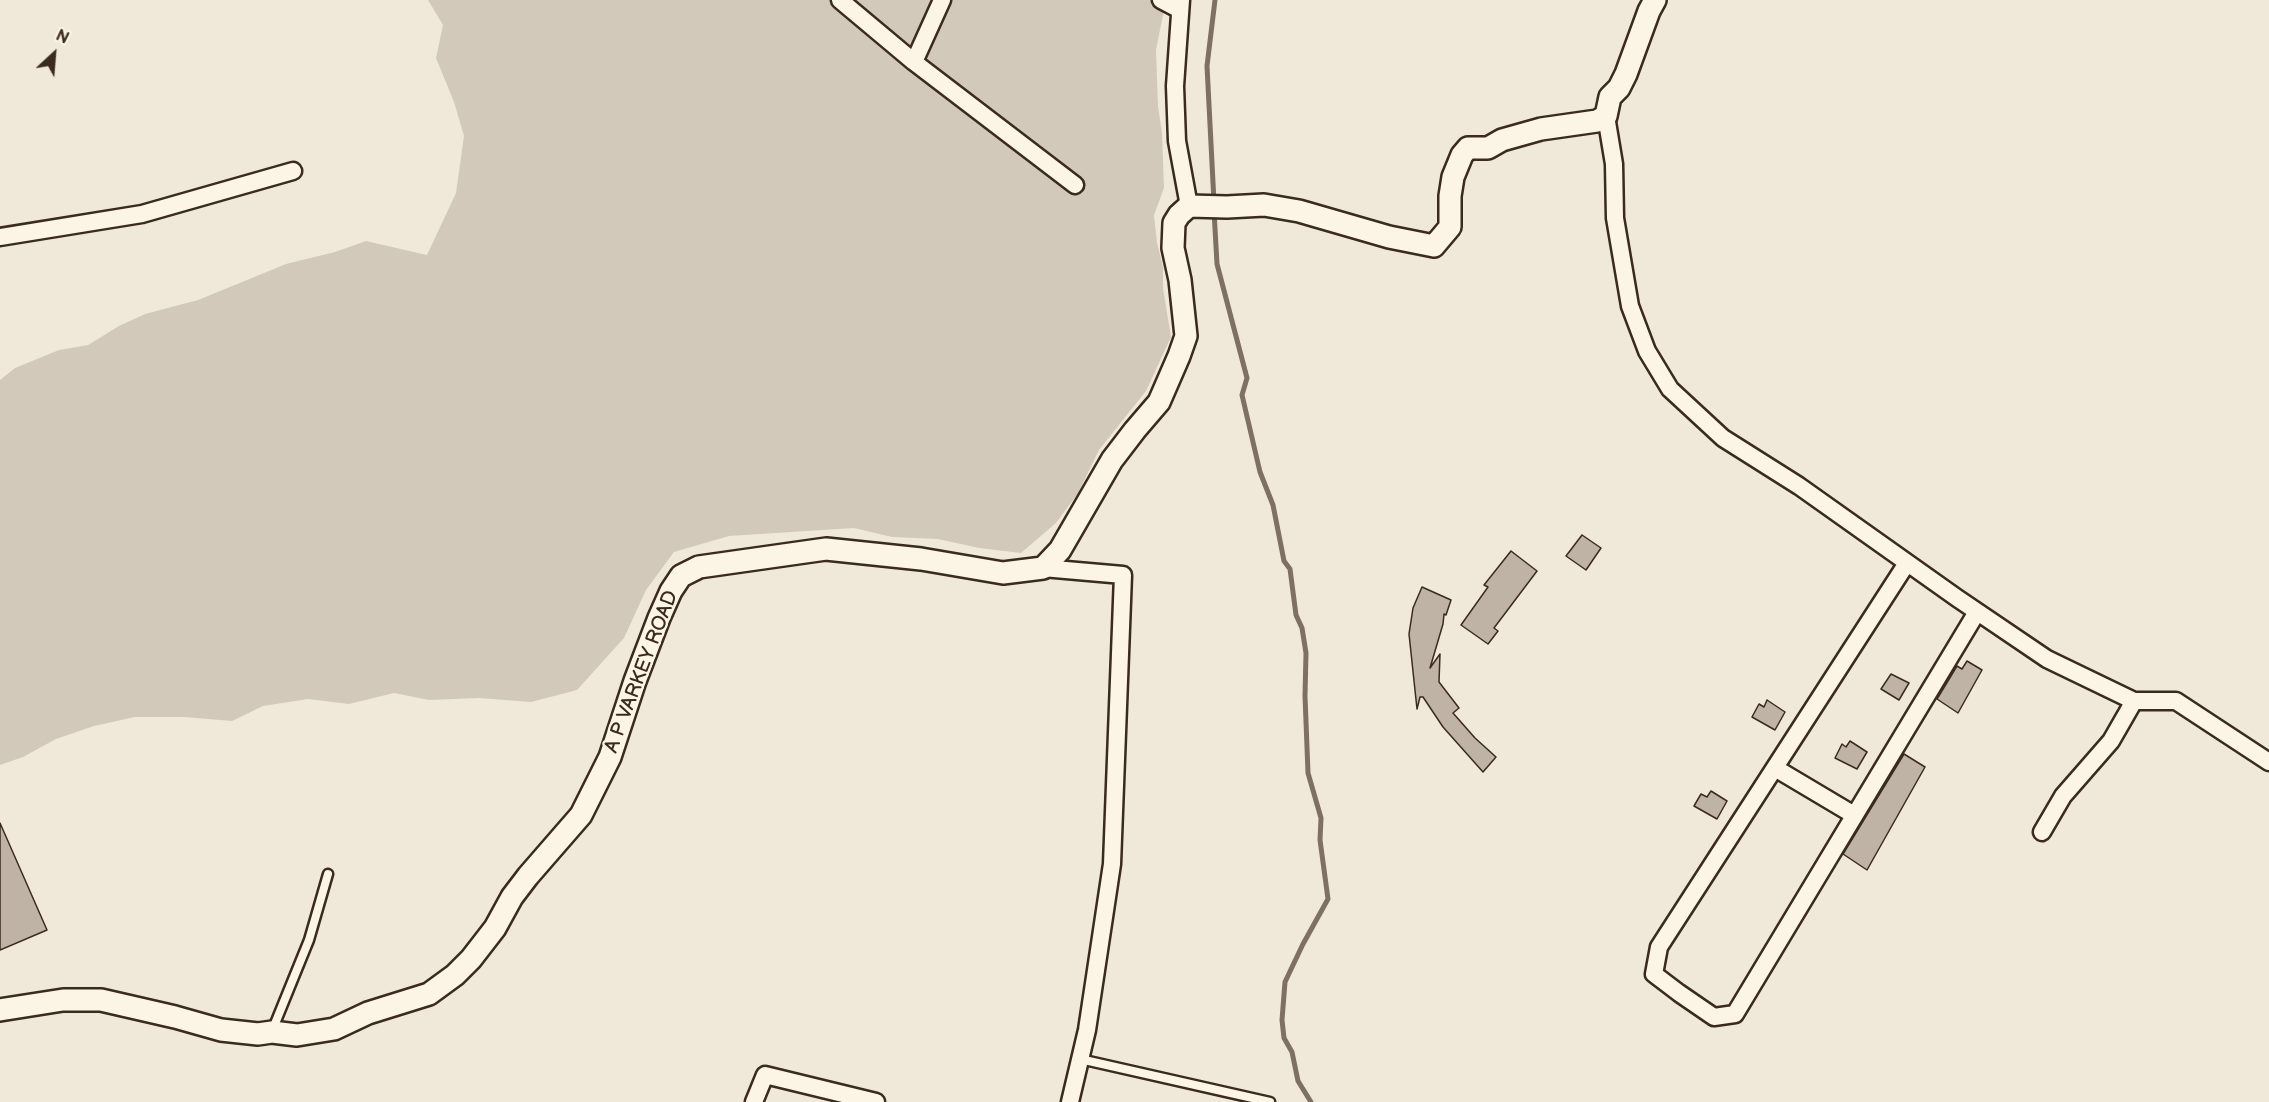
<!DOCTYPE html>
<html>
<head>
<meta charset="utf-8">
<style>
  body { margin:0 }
  #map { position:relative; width:2269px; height:1102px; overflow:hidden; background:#f0e9d9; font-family:"Balsamiq Sans",sans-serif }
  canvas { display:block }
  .north { position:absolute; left:24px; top:24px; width:60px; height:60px; -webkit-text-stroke:4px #fcf5e5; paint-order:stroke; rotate:26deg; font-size:16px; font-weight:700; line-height:24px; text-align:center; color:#3b2a1e }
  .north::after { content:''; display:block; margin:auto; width:21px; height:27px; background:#3b2a1e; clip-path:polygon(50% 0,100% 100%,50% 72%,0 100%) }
</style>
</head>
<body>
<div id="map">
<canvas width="2269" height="1102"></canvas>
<div class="north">N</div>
</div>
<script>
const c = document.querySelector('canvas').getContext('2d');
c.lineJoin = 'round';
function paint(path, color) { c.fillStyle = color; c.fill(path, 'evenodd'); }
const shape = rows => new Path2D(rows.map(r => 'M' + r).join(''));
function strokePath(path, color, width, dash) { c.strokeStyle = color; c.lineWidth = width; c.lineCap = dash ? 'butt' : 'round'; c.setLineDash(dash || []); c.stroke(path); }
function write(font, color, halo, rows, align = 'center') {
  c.font = font + ' "Balsamiq Sans",sans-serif'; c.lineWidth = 4.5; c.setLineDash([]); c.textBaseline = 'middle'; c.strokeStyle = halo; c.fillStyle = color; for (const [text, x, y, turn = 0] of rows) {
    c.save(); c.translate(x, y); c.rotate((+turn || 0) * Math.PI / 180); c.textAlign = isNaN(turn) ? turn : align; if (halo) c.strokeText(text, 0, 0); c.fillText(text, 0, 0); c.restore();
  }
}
paint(shape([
  [428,0,1166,0,1156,50,1158,106,1162,133,1164,188,1154,215,1157,243,1163,267,1163,288,1171,337,1146,391,1099,450,1078,493,1056,523,1021,553,979,548,938,539,892,537,854,528,729,536,674,552,646,590,624,638,577,690,531,702,479,698,429,700,394,693,349,704,308,699,263,706,232,721,184,717,135,717,94,726,56,739,23,757,0,765,0,380,15,368,59,350,88,345,119,326,145,314,198,300,286,264,335,252,366,241,427,255,456,193,464,136,454,102,436,58,443,25]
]), '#d2c9ba');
strokePath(shape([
  [1214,202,1207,66,1215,0],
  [1214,211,1217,264,1247,378,1242,395,1260,472,1273,505,1284,561,1290,569,1296,615,1302,628,1306,653,1305,696,1308,773,1321,818,1320,840,1328,899,1303,944,1285,982,1282,1020,1284,1038,1292,1052,1298,1081,1311,1102]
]), '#7e7163', 5);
const building = shape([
  [1582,535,1601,548,1586,570,1566,556,1582,535],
  [1511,551,1537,571,1494,628,1498,631,1488,644,1461,625,1488,587,1484,585,1511,551],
  [1422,587,1451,600,1446,615,1444,614,1443,624,1430,668,1440,654,1439,682,1459,708,1453,713,1475,738,1496,757,1483,772,1443,727,1423,697,1420,697,1417,709,1409,634,1413,608,1422,587],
  [1967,661,1982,670,1958,713,1937,699,1957,666,1962,669,1967,661],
  [1891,674,1909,683,1899,700,1881,689,1891,674],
  [1767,700,1785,712,1775,730,1752,717,1759,704,1764,707,1767,700],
  [1850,741,1867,752,1857,769,1835,758,1842,744,1846,747,1850,741],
  [1904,754,1925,767,1867,870,1843,854,1904,754],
  [1711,791,1727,801,1717,819,1694,806,1701,794,1707,797,1711,791],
  [0,823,47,930,0,950,0,823]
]);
paint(building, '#beb3a4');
strokePath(building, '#3b2a1e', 1.5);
const service = shape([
  [272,1031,309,940,328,874],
  [1080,1059,1270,1102]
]);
const minor = shape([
  [840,0,914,62,1075,185],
  [1161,0,1180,10],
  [1181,0,1175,86,1177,141,1189,206],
  [914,62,942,0],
  [1606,116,1614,164,1615,218,1630,306,1647,351,1670,389,1723,438,1799,486,1957,598,2047,659,2134,701,2176,701,2269,762],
  [0,237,142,214,293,171],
  [1907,563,1659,947,1654,974,1679,993,1714,1017,1735,1014,1977,612],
  [1043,568,1123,575,1112,864,1087,1030,1070,1102],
  [1775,768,1854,815],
  [2042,832,2063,796,2111,741,2134,701],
  [754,1102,765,1075,876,1102]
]);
const tertiary = shape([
  [0,1010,63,1000,101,1000,175,1017,221,1030,258,1034,272,1032,297,1035,334,1029,368,1013,429,994,455,975,471,959,495,928,512,897,528,876,581,815,610,757,635,681,659,618,671,591,681,576,699,567,826,549,921,559,1003,573,1043,568,1060,550,1112,460,1135,430,1159,402,1179,356,1186,336,1180,280,1173,248,1174,223,1179,215,1189,206,1227,207,1264,205,1299,211,1389,237,1434,246,1450,227,1450,196,1453,177,1462,155,1468,148,1488,148,1502,140,1541,129,1597,121,1606,116,1610,97,1619,88,1626,74,1649,11,1655,0]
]);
strokePath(service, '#3b2a1e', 13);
strokePath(minor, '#3b2a1e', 21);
strokePath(tertiary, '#3b2a1e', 26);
strokePath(service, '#fcf5e5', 8);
strokePath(minor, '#fcf5e5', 16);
strokePath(tertiary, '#fcf5e5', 21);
write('20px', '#3b2a1e', '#fcf5e5', [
  ["A P VARKEY ROAD",642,672,-69]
]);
</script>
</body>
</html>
